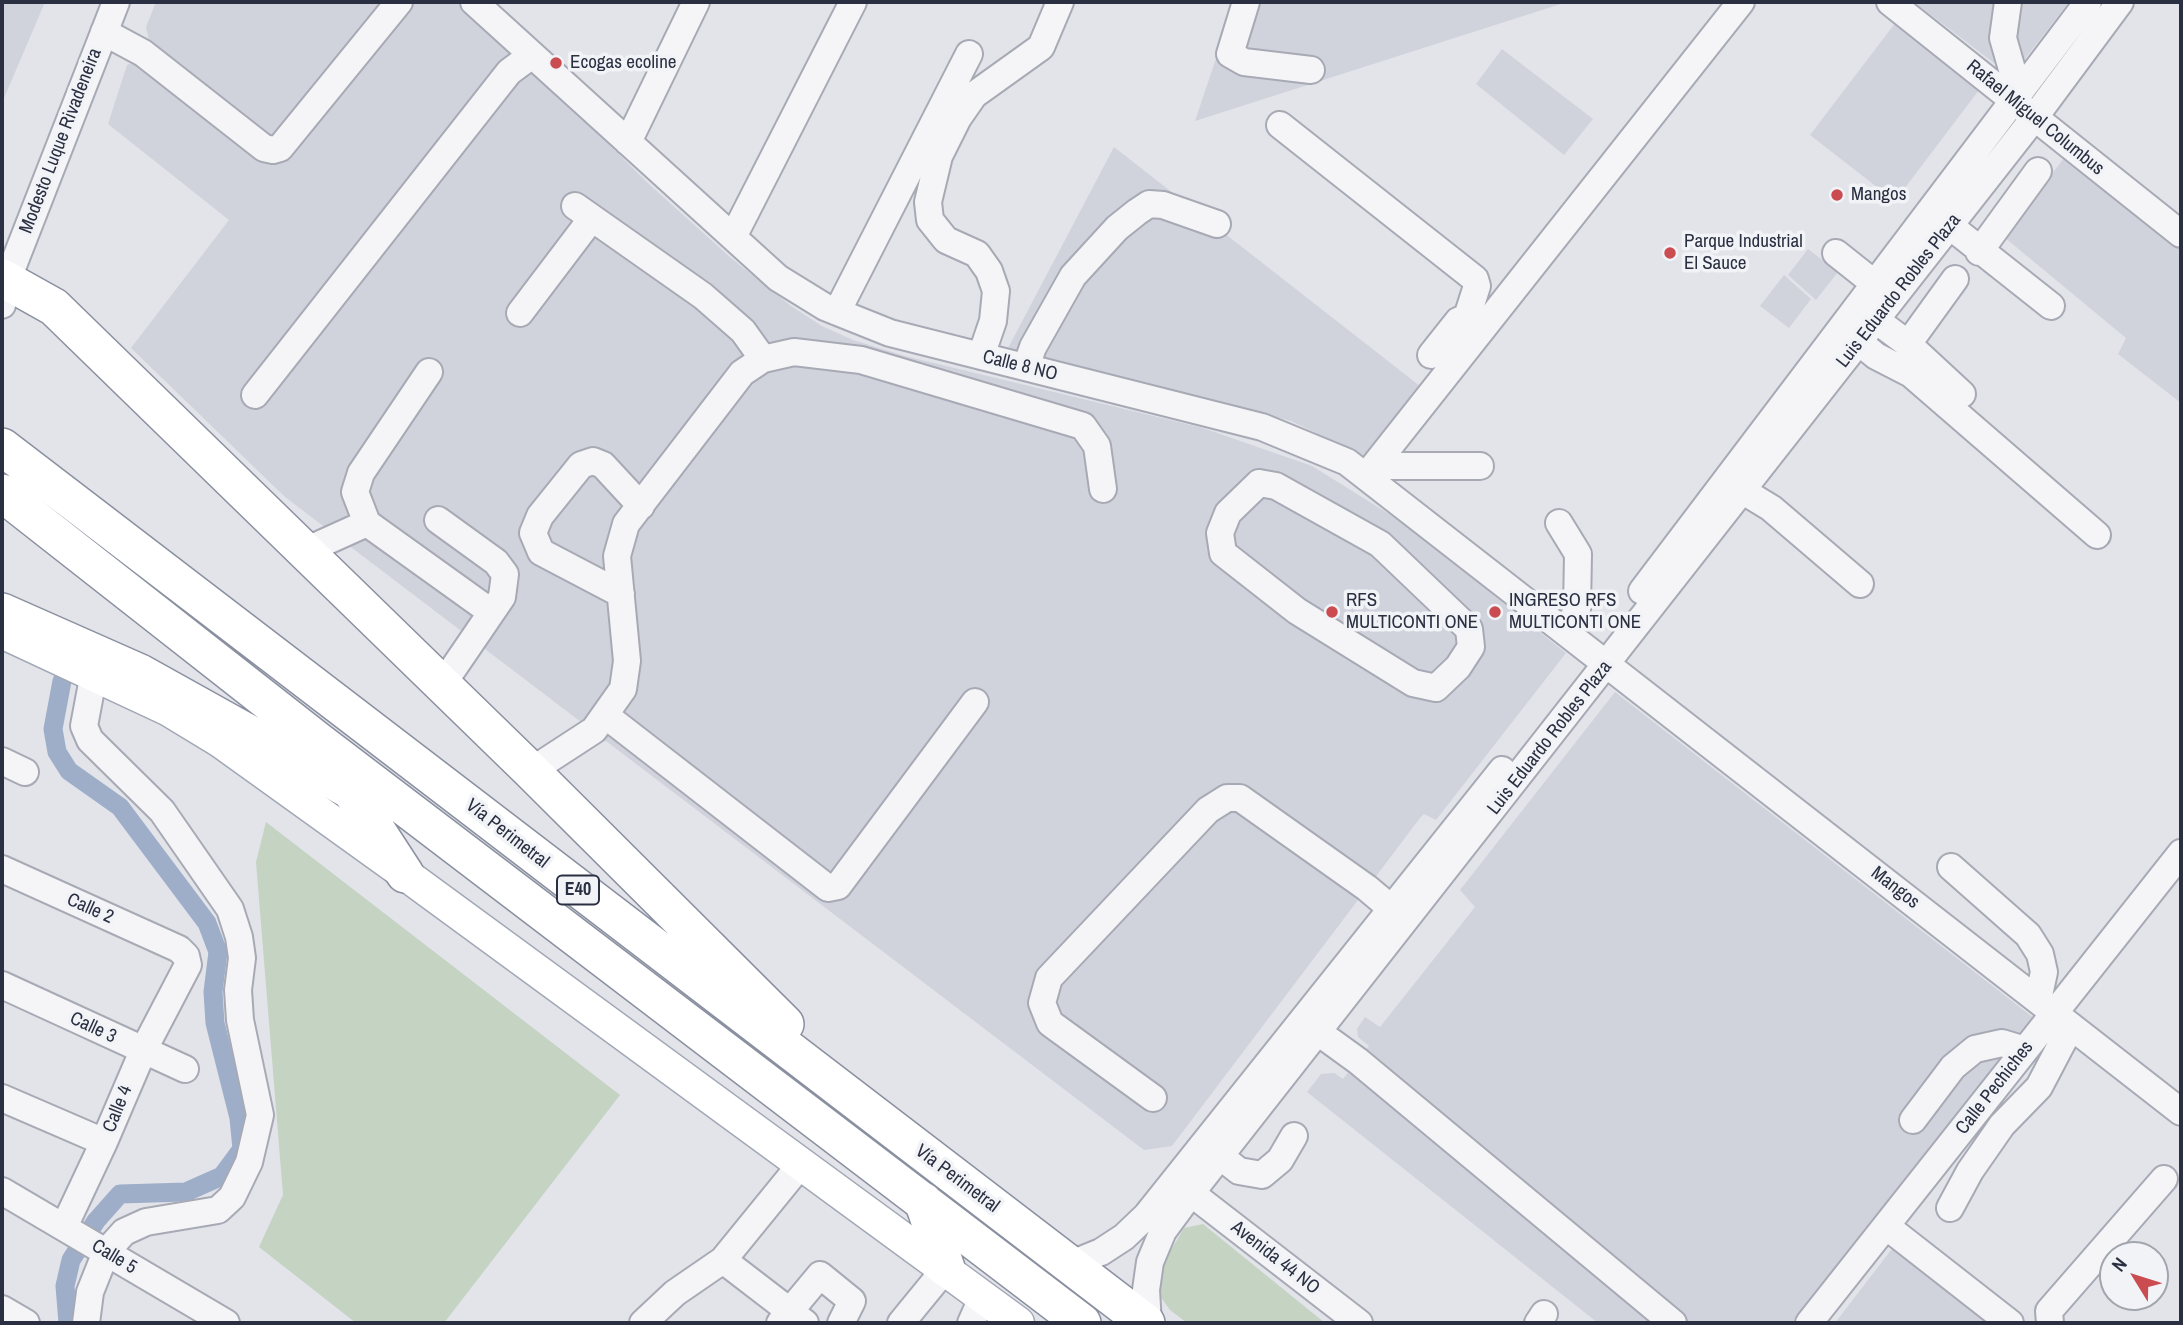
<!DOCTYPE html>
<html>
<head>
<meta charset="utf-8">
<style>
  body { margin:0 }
  #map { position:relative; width:2183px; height:1325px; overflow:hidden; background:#e2e4ea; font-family:"Archivo Narrow",sans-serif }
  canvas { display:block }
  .frame { position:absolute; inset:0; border:4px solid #2a3041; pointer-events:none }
  .north { position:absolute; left:2099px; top:1241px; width:70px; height:70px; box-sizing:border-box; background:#f1f3f7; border:2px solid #a1a5ae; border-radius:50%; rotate:308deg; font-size:19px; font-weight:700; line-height:28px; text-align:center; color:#2a3041 }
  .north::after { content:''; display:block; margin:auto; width:24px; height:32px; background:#ca4b50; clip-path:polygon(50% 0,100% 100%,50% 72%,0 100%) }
</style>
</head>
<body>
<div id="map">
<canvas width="2183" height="1325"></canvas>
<div class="frame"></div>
<div class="north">N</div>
</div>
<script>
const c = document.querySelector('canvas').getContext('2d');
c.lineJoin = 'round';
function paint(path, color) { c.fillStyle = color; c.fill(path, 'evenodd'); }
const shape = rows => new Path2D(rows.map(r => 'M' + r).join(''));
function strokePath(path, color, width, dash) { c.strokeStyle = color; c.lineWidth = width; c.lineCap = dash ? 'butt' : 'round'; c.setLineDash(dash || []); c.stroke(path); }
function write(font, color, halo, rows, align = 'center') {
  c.font = font + ' "Archivo Narrow",sans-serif'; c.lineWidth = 7; c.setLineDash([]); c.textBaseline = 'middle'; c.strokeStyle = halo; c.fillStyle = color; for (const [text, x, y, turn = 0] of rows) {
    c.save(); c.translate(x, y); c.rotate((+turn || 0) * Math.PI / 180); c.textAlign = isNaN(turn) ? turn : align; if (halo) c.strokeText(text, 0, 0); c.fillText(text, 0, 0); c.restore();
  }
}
paint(shape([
  [2,2,45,2,2,103],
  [156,2,464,2,651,186,731,258,791,306,822,326,853,340,905,356,1203,428,1312,466,1402,522,1566,653,1436,820,1424,814,1420,818,1172,1146,1144,1150,285,497,131,348,229,220,108,124,127,65,141,59,150,45,146,27],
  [1235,2,1567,2,1195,121],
  [1914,2,2069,2,2024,60,1994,63],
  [1899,18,1982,86,1895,201,1810,135],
  [1502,49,1593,119,1564,155,1476,84],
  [1114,147,1425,390,1378,450,1363,456,1291,421,1007,350],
  [2064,158,2181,251,2181,403,2118,354,2126,338,2004,237],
  [1808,249,1838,272,1816,300,1788,275],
  [1784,275,1811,299,1789,328,1760,306],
  [1615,692,2035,1019,1795,1323,1598,1323,1307,1092,1321,1074,1334,1073,1343,1079,1369,1046,1358,1037,1357,1029,1365,1017,1380,1027,1475,907,1460,890],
  [1901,1237,2014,1323,1835,1323]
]), '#d0d3dc');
paint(shape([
  [266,822,620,1095,444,1323,356,1323,259,1247,283,1195,256,862],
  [1203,1224,1325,1323,1187,1323,1170,1310,1160,1296,1157,1281,1161,1267,1184,1228]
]), '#c5d3c3');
strokePath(shape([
  [62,681,53,729,57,752,69,771,120,807,207,923,218,952,213,992,215,1023,239,1118,242,1149,222,1176,186,1192,120,1194,96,1221,71,1260,65,1286,68,1323]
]), '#9eaec9', 19);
const minor = shape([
  [474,2,778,278,825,307,890,333,1262,427,1347,462,2181,1112],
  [1246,2,1230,54,1244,62,1311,70],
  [1890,2,2181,234],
  [2008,2,2003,38,2019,94],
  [104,32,143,53,264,148,273,150,280,148,399,2],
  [1280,125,1475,279,1477,286,1467,317],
  [628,142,696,2],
  [575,206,703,296,743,331,763,359],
  [1950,226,2051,306],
  [733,237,853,2],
  [1979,252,2038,171],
  [1836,253,1875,284],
  [2,305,7,281,116,2],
  [837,312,969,54],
  [520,313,592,218],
  [1876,320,1908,344,1962,394],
  [1859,342,1876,356,1911,374,2097,535],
  [1908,344,1955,279],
  [1431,355,1458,321,1467,317,1482,325],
  [981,356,993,321,996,291,989,271,977,254,946,240,930,220,928,202,939,156,958,118,974,95,1041,47,1060,2],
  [1026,367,1033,347,1073,276,1117,228,1137,212,1149,204,1163,205,1217,224],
  [255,395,509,72,532,55],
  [1374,466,1480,466],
  [1366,476,1741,2],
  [1259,483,1276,486,1380,544,1469,629,1471,647,1458,667,1436,688,1413,683,1297,611,1223,553,1220,533,1228,513,1259,483],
  [1743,491,1771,508,1860,584],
  [438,520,496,562,505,574,502,597,442,685],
  [367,523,355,492,361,473,429,372],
  [1559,523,1578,554,1577,609,1568,632],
  [305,551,367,523,491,612],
  [1642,591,2088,2],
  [621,594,541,552,533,533,540,516,581,465,593,461,603,465,641,506],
  [605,715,828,888,838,886,975,702],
  [2,761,25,772],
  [531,771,594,730,623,689,627,661,617,556,626,524,742,373,763,359,794,352,861,360,1083,426,1097,446,1103,489],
  [1951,867,2028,935,2040,954,2044,972,2038,1000],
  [2,869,179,949,186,956,188,965,143,1051,104,1142,2,1098],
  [2,985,185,1069],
  [1318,1032,1358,1061,1673,1323],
  [1153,1098,1050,1023,1042,1003,1049,978,1208,810,1227,798,1240,798,1367,888,1405,920],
  [1913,1120,1953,1067,1975,1049,2002,1043,2025,1050],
  [1220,1156,1239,1171,1262,1175,1280,1160,1294,1136],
  [2,1191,226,1323],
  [1191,1193,1359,1323],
  [1950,1208,1970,1171,2002,1125,2039,1087,2071,1026],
  [1886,1226,2010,1323],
  [64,1227,104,1142],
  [723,1260,805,1323],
  [1069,1265,1101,1252,1124,1237,1146,1216,1502,770],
  [2,1309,26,1323],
  [86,1323,90,1292,106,1252,124,1232,146,1222,218,1210,232,1197,249,1162,260,1115,240,1020,238,990,242,958,239,937,230,909,162,811,90,740,84,726,94,673],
  [643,1323,675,1293,723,1260,802,1163],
  [780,1323,820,1275,852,1301,841,1323],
  [901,1323,946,1268],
  [971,1323,983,1296],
  [1148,1323,1146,1290,1150,1262,1163,1231,1191,1193,2034,118,2120,2],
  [1538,1323,1544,1314],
  [1809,1323,2181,853],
  [2050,1323,2049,1311,2164,1179]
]);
const major = shape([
  [2,632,169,710,220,741,405,874,1018,1323]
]);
const highway = shape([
  [2,278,54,307,531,771,785,1024],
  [2,447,1146,1323],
  [2,493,318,741,1082,1323],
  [2,612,140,673,359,795],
  [342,777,405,874],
  [923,1201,946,1268]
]);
strokePath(minor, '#a7aab4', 30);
strokePath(major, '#a1a7b5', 35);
strokePath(highway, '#8a90a0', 40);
strokePath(minor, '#f5f5f8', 26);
strokePath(major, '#fff', 32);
strokePath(highway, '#fff', 37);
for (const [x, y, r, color] of [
  [556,63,7,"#ca4b50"],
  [1837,195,7,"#ca4b50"],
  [1670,253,7,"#ca4b50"],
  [1332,612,7,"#ca4b50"],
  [1495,612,7,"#ca4b50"]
]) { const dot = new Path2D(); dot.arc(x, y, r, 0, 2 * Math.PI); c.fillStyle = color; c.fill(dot); strokePath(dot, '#f1f3f7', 2.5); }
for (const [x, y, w] of [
  [578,890,42]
]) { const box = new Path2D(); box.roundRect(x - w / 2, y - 14.5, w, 29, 5); c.fillStyle = '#f1f3f7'; c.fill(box); strokePath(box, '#2a3041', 2); }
write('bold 18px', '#2a3041', null, [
  ["E40",578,890]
]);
write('19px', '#2a3041', '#f1f3f7', [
  ["Ecogas ecoline",570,63],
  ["Mangos",1851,195],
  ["Parque Industrial",1684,242],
  ["El Sauce",1684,264],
  ["RFS",1346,601],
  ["MULTICONTI ONE",1346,623],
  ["INGRESO RFS",1509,601],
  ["MULTICONTI ONE",1509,623]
], 'left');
write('19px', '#2a3041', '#f1f3f7', [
  ["Rafael Miguel Columbus",2035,118,39],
  ["Modesto Luque Rivadeneira",61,141,-69],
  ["Luis Eduardo Robles Plaza",1899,291,-52],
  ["Calle 8 NO",1020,366,14],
  ["Luis Eduardo Robles Plaza",1550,738,-52],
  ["Vía Perimetral",507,834,38],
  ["Mangos",1895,888,38],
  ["Calle 2",90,909,24],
  ["Calle 3",93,1028,25],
  ["Calle Pechiches",1995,1088,-52],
  ["Calle 4",118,1109,-68],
  ["Vía Perimetral",957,1179,37],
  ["Calle 5",114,1257,31],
  ["Avenida 44 NO",1275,1258,38]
]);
</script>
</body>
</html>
